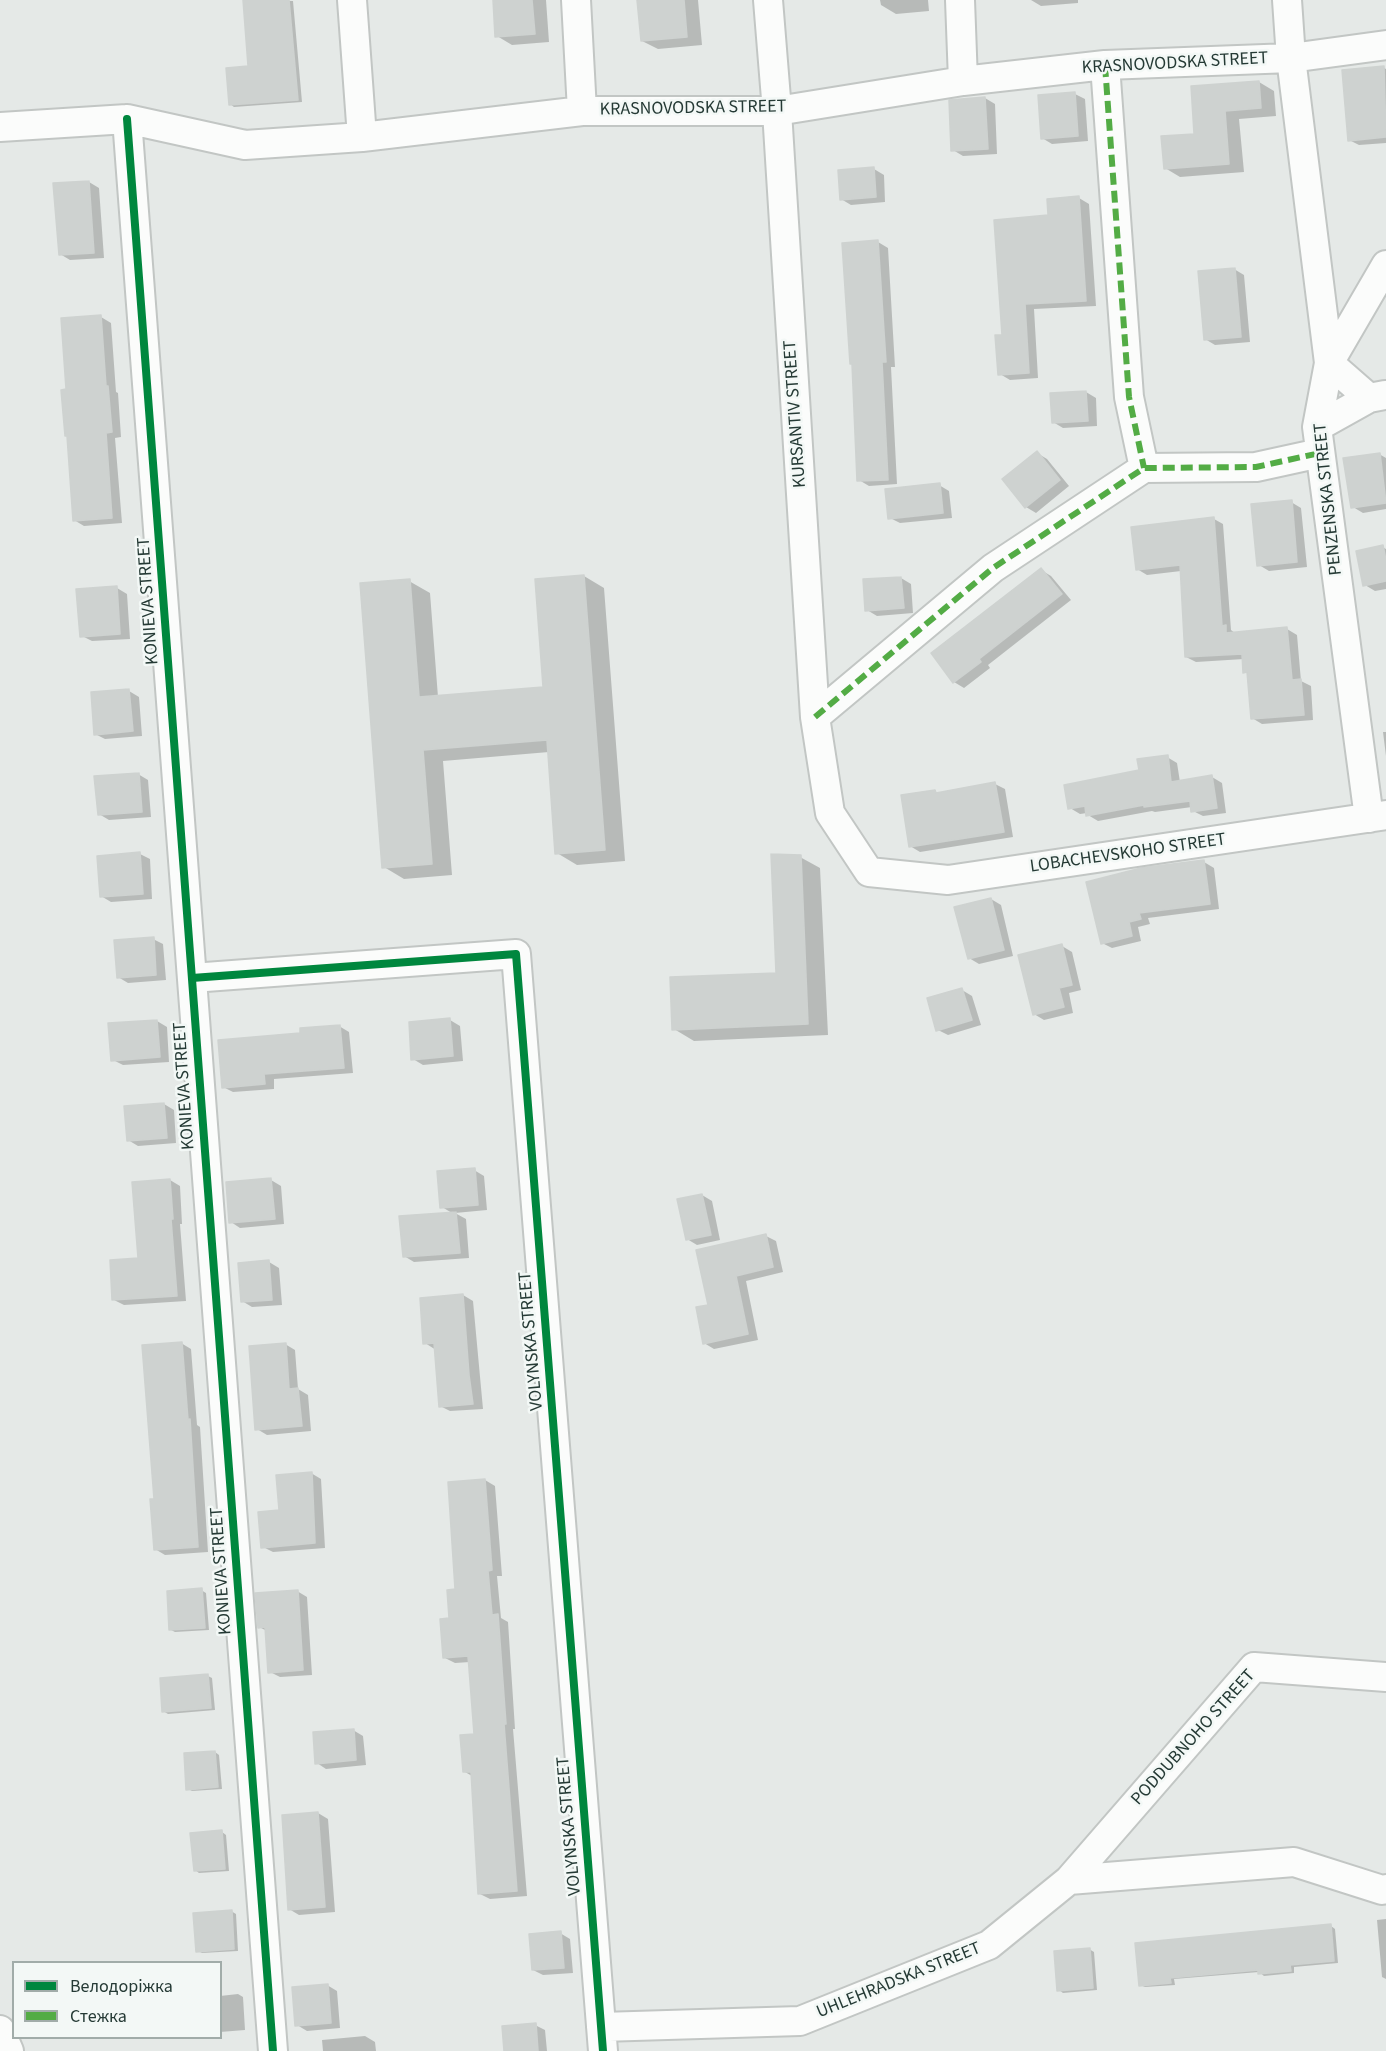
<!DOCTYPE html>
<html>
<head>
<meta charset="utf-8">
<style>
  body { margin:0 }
  #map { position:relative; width:1386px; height:2051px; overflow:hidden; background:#e5e9e7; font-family:"Source Sans 3",sans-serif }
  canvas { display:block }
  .legend { position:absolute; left:12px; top:1961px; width:210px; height:78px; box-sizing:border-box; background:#f3f8f6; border:2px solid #a1aca9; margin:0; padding:8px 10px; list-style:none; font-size:18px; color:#253a35 }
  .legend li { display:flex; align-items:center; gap:12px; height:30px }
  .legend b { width:30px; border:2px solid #a1aca9 }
</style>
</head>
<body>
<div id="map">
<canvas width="1386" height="2051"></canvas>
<ul class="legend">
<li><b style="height:8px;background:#00873e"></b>Велодоріжка</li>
<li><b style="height:8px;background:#53ac45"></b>Стежка</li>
</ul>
</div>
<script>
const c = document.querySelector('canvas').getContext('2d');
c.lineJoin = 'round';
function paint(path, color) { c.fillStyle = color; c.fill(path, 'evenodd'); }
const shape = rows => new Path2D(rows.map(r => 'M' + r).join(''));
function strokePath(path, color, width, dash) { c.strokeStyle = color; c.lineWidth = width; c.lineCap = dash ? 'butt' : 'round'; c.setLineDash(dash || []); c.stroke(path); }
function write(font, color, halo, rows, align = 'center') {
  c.font = font + ' "Source Sans 3",sans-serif'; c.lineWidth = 5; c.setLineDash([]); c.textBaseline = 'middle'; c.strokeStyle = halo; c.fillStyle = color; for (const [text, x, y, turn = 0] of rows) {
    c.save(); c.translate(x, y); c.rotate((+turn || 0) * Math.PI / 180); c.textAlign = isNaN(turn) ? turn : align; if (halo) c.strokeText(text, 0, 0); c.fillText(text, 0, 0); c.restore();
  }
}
paint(shape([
  [263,0,293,1,302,102,234,107,230,104,249,67],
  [494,0,546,0,549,42,512,45,497,36],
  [639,0,698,0,702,45,658,49,642,41],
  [880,0,928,0,929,11,896,14,881,5],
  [1031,0,1078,0,1078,3,1041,6],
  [1384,68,1386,69,1386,143,1359,145,1349,140],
  [1259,82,1274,91,1276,116,1239,119,1244,172,1180,177,1165,168,1196,135],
  [1075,94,1085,99,1088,141,1052,144,1042,138,1040,96],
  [985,98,995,104,997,154,963,156,953,150],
  [874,169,884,175,885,202,851,205,841,199],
  [89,182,99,188,104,258,70,260,60,254],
  [1079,198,1089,204,1096,306,1034,309,1038,378,1010,380,1000,374,1003,336,1050,216],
  [878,242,888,248,895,367,891,367,897,484,869,486,859,480],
  [1234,269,1244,275,1250,342,1215,345,1205,339],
  [101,317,111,323,116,392,118,393,121,437,115,438,122,523,84,526,74,520,67,391],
  [1086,392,1096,398,1097,426,1063,428,1053,422],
  [1037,453,1047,459,1069,486,1036,513,1026,507,1004,480],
  [1379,454,1386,458,1386,509,1363,513,1353,507],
  [939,485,949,491,952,518,900,523,890,518],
  [1291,502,1301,508,1307,567,1269,571,1259,565],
  [1214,519,1223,524,1231,630,1235,633,1287,629,1297,635,1301,681,1311,686,1313,720,1262,724,1252,718,1248,674,1245,672,1244,659,1196,662,1186,657,1181,571,1147,575,1137,569],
  [1382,547,1386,549,1386,589,1375,591,1365,585],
  [1041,570,1051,576,1071,600,988,665,990,668,964,688,954,682],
  [584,576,604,588,625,861,577,865,557,853,549,752,443,761,452,875,404,879,384,867,409,581,430,593,438,697,545,688],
  [901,578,911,584,913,613,877,616,867,610],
  [117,588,127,594,130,639,92,641,82,636],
  [129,691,139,697,142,736,105,739,95,734],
  [1383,732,1386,732,1386,756],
  [1167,757,1177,763,1180,782,1212,777,1222,783,1226,813,1203,816,1193,811,1192,807,1155,812,1152,811,1098,821,1088,815,1087,813,1080,814,1070,808],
  [138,774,148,780,151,817,109,820,99,814],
  [995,784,1005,789,1013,837,920,852,910,846,935,792,939,794],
  [140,854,150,859,152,899,111,902,101,896],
  [800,857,820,868,828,1035,694,1041,674,1029,777,974],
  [1204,862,1214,868,1219,909,1148,918,1150,924,1138,927,1141,941,1112,948,1102,943,1087,883],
  [991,899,1001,905,1013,956,979,964,969,958],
  [153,939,163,944,166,980,128,983,118,977],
  [1062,946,1072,952,1081,990,1069,993,1073,1013,1044,1020,1034,1014],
  [962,990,972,996,981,1025,948,1035,938,1030],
  [450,1020,460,1026,463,1061,423,1065,413,1059],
  [157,1021,167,1027,169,1062,123,1065,113,1060],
  [339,1026,349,1032,353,1073,274,1079,274,1089,233,1092,223,1087,302,1034],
  [164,1104,174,1110,176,1143,138,1146,128,1140],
  [474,1170,484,1176,487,1210,455,1213,466,1219,469,1258,414,1262,404,1256,452,1213,442,1207],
  [170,1180,180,1186,182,1224,180,1224,186,1301,124,1305,114,1300,140,1260],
  [271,1180,281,1186,284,1224,240,1228,231,1222],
  [702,1195,712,1201,720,1240,697,1245,687,1239],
  [766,1236,776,1241,783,1272,746,1281,758,1340,714,1349,704,1343,710,1306],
  [269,1262,279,1268,282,1305,252,1307,242,1301],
  [463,1295,473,1301,483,1409,450,1411,440,1406,436,1350,425,1343],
  [181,1343,191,1349,197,1425,200,1427,208,1552,165,1555,155,1549,155,1500],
  [285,1344,295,1350,298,1389,308,1395,311,1431,267,1435,257,1429],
  [311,1473,321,1479,325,1548,273,1552,263,1547,281,1512],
  [485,1480,495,1486,502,1576,497,1576,501,1618,508,1622,515,1729,513,1729,527,1896,490,1899,480,1894,472,1776,465,1772,476,1735,470,1662,455,1663,445,1658,456,1591,449,1483],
  [201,1590,206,1593,209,1630,175,1632,171,1630],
  [297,1591,307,1597,312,1675,280,1677,270,1672,267,1631,259,1627],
  [208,1676,212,1678,215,1710,168,1714,163,1711],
  [353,1730,363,1736,366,1765,326,1769,317,1763],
  [215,1752,219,1755,222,1789,192,1791,188,1789],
  [318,1813,328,1819,335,1912,299,1915,289,1909],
  [222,1832,226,1835,229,1871,199,1873,195,1870],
  [231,1911,236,1914,238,1951,202,1953,198,1951],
  [1386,1919,1386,1979,1382,1977,1377,1920],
  [1331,1926,1335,1929,1338,1963,1294,1967,1294,1973,1264,1976,1259,1972,1174,1979,1175,1985,1145,1987,1140,1985],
  [560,1933,570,1939,573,1973,543,1975,533,1970],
  [1089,1949,1094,1952,1097,1990,1063,1993,1059,1990],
  [327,1985,337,1991,340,2028,307,2031,297,2025],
  [238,1994,243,1997,245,2030,220,2032,220,1996],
  [535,2025,545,2030,547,2051,506,2051],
  [365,2036,375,2042,376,2051,323,2051,322,2040]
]), '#0003');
const building = shape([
  [243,0,289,0,298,100,229,105,226,68,248,66,243,0],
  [493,0,532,0,535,34,495,37,493,0],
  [637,0,684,0,687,37,641,41,637,0],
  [1384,66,1386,137,1348,141,1342,70,1384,66],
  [1259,81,1261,108,1225,111,1229,164,1164,169,1161,136,1194,134,1191,86,1259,81],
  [1075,92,1078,136,1041,139,1038,95,1075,92],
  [985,97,988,149,951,151,949,100,985,97],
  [874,167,876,197,840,200,838,170,874,167],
  [89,181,94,253,59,255,53,183,89,181],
  [1079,196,1086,301,1025,304,1029,373,998,375,995,335,1002,335,994,220,1048,215,1047,199,1079,196],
  [878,240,886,362,882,362,888,480,857,481,852,364,850,364,842,243,878,240],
  [1235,268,1241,337,1204,340,1198,271,1235,268],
  [101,315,106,386,108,386,112,432,106,433,112,518,73,521,67,436,65,436,61,390,66,389,61,318,101,315],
  [1086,391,1088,421,1052,423,1050,393,1086,391],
  [1037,451,1060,480,1025,508,1002,479,1037,451],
  [1380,453,1386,503,1351,508,1343,458,1380,453],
  [940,483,943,513,888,519,885,489,940,483],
  [1292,500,1297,562,1257,566,1251,504,1292,500],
  [1214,517,1222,626,1226,625,1226,633,1287,627,1292,680,1301,679,1304,715,1251,719,1247,672,1243,673,1242,654,1185,657,1180,565,1136,570,1131,527,1214,517],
  [1383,545,1386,560,1386,581,1363,586,1356,551,1383,545],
  [1041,568,1062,594,979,659,981,662,953,683,931,653,1041,568],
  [584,575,605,850,555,854,547,740,423,750,432,864,382,868,360,583,410,579,419,697,543,687,535,579,584,575],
  [901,577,904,608,865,611,863,579,901,577],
  [117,586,120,634,80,637,76,589,117,586],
  [129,689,133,731,94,735,91,692,129,689],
  [1168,755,1171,782,1212,775,1217,808,1191,812,1190,801,1144,807,1144,805,1086,816,1085,806,1068,809,1064,785,1139,770,1137,759,1168,755],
  [139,773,142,812,98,815,94,776,139,773],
  [995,782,1004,832,909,847,901,795,935,790,936,793,995,782],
  [140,852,143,894,100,897,97,856,140,852],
  [771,854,801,855,808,1024,672,1030,670,977,776,973,771,854],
  [1204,860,1210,904,1139,913,1141,919,1129,922,1132,936,1101,944,1086,882,1141,868,1204,860],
  [991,898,1004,950,968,959,954,907,991,898],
  [154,937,156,975,117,978,114,940,154,937],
  [1062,944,1072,985,1059,988,1064,1007,1033,1015,1018,955,1062,944],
  [962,988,972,1020,936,1031,927,998,962,988],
  [450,1018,453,1056,411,1060,409,1022,450,1018],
  [157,1020,160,1057,111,1061,108,1023,157,1020],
  [340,1025,344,1068,264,1074,265,1084,222,1088,218,1040,300,1033,300,1028,340,1025],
  [164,1103,167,1138,127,1141,124,1106,164,1103],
  [475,1168,478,1205,440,1208,437,1171,475,1168],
  [271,1178,275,1219,229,1223,226,1182,271,1178],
  [170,1179,173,1219,171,1219,177,1296,112,1300,110,1260,138,1258,132,1182,170,1179],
  [702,1194,711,1235,686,1240,677,1199,702,1194],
  [456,1212,460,1253,403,1257,399,1216,456,1212],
  [766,1234,773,1267,736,1276,748,1334,703,1344,696,1307,708,1305,696,1250,766,1234],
  [269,1260,272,1300,241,1302,238,1263,269,1260],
  [463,1294,469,1375,473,1404,439,1407,434,1343,423,1344,420,1298,463,1294],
  [182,1342,188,1420,190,1419,198,1547,154,1550,150,1499,154,1499,142,1345,182,1342],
  [286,1343,289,1389,298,1388,302,1426,255,1430,249,1346,286,1343],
  [312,1472,315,1543,261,1548,258,1512,279,1510,276,1475,312,1472],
  [485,1479,492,1570,488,1571,492,1615,498,1614,506,1724,504,1724,517,1891,478,1894,471,1772,463,1772,460,1735,474,1734,468,1656,443,1658,440,1619,449,1618,447,1590,455,1589,448,1482,485,1479],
  [202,1588,205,1628,169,1630,167,1591,202,1588],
  [298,1590,303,1670,268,1673,265,1627,258,1628,255,1593,298,1590],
  [208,1674,211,1708,162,1712,160,1678,208,1674],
  [354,1729,356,1760,315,1764,313,1732,354,1729],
  [215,1751,218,1787,186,1790,184,1753,215,1751],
  [318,1812,325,1907,288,1910,282,1815,318,1812],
  [222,1830,225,1869,194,1871,190,1833,222,1830],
  [232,1910,234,1949,196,1952,193,1913,232,1910],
  [1331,1924,1334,1961,1290,1965,1291,1971,1258,1974,1258,1970,1170,1978,1171,1983,1139,1986,1135,1943,1331,1924],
  [561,1931,564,1968,532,1970,529,1934,561,1931],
  [1090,1948,1093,1988,1057,1991,1054,1951,1090,1948],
  [328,1984,331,2023,295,2026,292,1987,328,1984],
  [536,2023,538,2051,504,2051,502,2026,536,2023]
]);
paint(building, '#ced2d0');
strokePath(building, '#ced2d0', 1.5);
const minor = shape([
  [352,0,362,137],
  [576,0,582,111],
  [768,0,777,111,815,717,830,813,869,872,948,880,1386,815],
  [960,0,963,81],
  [1287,0,1291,58,1329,363,1317,427,1369,818],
  [1105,65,1129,397,1144,468],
  [127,119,273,2051],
  [0,127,127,119,245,145,362,137,582,111,777,111,963,81,1105,65,1291,58,1386,45],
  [1369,398,1329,363,1386,265],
  [1317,427,1369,398,1385,395],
  [815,717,993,568,1144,468,1256,467,1320,453],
  [192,978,516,954,603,2051],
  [1069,1880,1254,1667,1386,1677],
  [601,2027,800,2021,989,1945,1069,1880,1294,1862,1382,1890,1386,1889],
  [0,2030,9,2051]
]);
strokePath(minor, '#c2c6c4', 32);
strokePath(minor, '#fbfcfb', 28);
strokePath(shape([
  [1105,65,1129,397,1144,468],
  [815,717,993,568,1144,468,1256,467,1320,453]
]), '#53ac45', 6, [12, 6]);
strokePath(shape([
  [127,119,273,2051],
  [192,978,516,954,603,2051]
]), '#00873e', 8);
write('18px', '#253a35', '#f3f8f6', [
  ["KRASNOVODSKA STREET",1175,64,-3],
  ["KRASNOVODSKA STREET",693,109,-1],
  ["KURSANTIV STREET",796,414,-94],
  ["PENZENSKA STREET",1329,499,-96],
  ["KONIEVA STREET",149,601,-94],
  ["LOBACHEVSKOHO STREET",1128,854,-8],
  ["KONIEVA STREET",185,1086,-94],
  ["VOLYNSKA STREET",532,1341,-95],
  ["KONIEVA STREET",222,1571,-94],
  ["PODDUBNOHO STREET",1194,1738,-48],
  ["VOLYNSKA STREET",570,1826,-95],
  ["UHLEHRADSKA STREET",899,1981,-22]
]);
</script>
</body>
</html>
